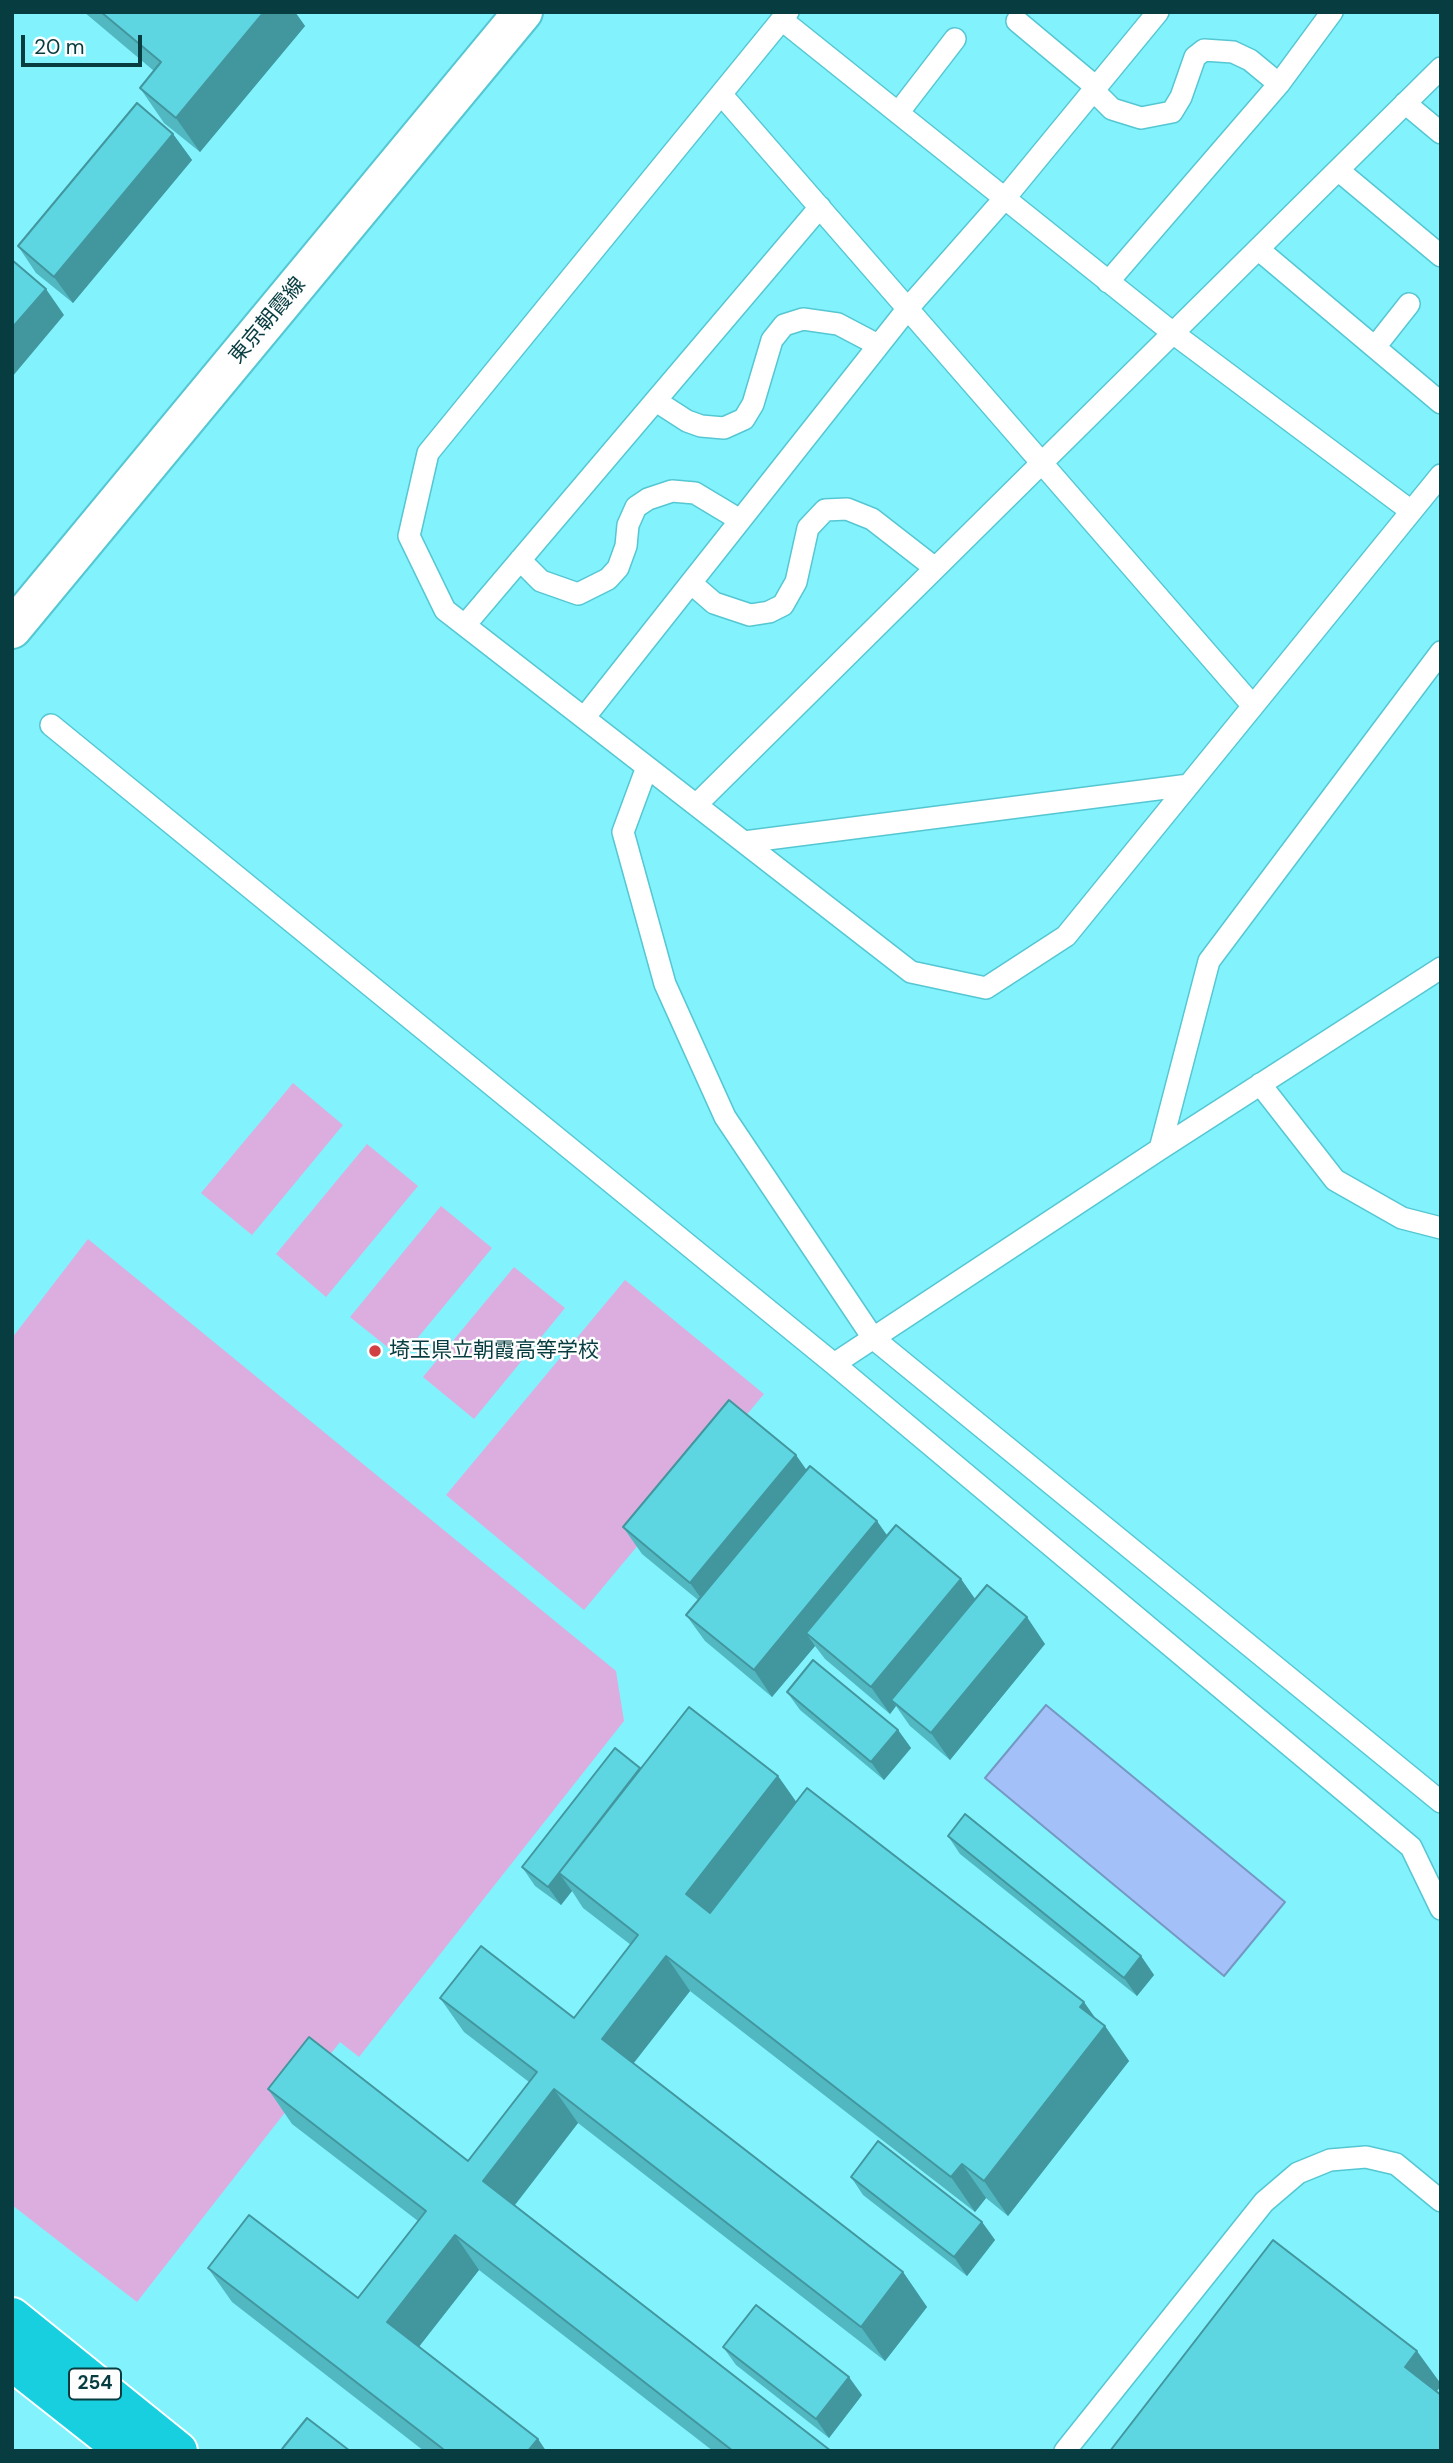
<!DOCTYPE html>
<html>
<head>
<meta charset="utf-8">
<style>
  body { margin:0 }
  #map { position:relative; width:1453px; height:2463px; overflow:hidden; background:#82f2fd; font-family:"DM Sans",sans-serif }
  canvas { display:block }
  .frame { position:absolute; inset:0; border:14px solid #073c40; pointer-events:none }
  .scale { position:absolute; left:21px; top:35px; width:121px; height:32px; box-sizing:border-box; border:4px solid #073c40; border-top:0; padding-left:9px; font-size:21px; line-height:24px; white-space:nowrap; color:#073c40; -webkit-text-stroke:5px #fefefe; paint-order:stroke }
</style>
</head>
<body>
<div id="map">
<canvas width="1453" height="2463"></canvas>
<div class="frame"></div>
<div class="scale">20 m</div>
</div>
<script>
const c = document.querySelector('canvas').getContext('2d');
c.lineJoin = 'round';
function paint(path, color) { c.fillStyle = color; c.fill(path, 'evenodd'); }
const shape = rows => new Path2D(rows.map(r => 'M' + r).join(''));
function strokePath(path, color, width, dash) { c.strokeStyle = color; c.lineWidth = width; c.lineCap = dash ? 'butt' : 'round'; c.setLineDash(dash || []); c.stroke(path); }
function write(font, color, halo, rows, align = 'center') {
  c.font = font + ' "DM Sans","Noto Sans JP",sans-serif'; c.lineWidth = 5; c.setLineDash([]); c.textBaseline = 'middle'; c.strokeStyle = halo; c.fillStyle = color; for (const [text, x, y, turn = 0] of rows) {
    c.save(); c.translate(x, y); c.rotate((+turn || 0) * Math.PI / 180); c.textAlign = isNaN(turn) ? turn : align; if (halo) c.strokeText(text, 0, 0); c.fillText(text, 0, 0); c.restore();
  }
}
paint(shape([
  [293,1083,343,1125,252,1235,201,1193],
  [367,1144,418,1186,326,1297,276,1254],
  [441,1206,492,1248,401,1358,350,1317],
  [88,1239,616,1671,624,1721,359,2057,340,2042,137,2302,12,2205,12,1338],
  [514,1267,565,1308,474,1419,423,1377],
  [625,1280,764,1394,584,1610,446,1495]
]), '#dcaedf');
const water = shape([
  [1046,1705,1285,1902,1224,1976,985,1778,1046,1705]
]);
paint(water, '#a4c0f9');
strokePath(water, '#7598c2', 2);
const lane = shape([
  [788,12,428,453,409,536,445,610,911,972,986,988,1066,936,1441,475],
  [782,20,1173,333,1411,511],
  [1017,21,1096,87],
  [1094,91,1112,109,1141,118,1172,112,1181,97,1195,57,1204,50,1233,52,1250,60,1279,84],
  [721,94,1253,706],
  [1405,103,1441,133],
  [898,113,955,39],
  [1338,170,1441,256],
  [1258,249,1441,403],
  [1108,282,1279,84,1332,12],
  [1375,347,1409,304],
  [656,401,687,421,701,426,724,428,744,419,753,404,772,340,784,325,803,319,838,324,878,345],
  [520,560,541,581,578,594,608,579,618,568,626,546,628,525,636,507,648,499,672,491,695,493,740,520],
  [691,583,714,603,750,615,769,612,783,605,796,582,808,528,825,510,847,509,872,519,935,568],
  [465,625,820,207],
  [584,718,909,307,1005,198,1158,12],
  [51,725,834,1364,1411,1847,1441,1909],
  [647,767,623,832,665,984,725,1117,873,1338,1441,1802],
  [696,805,1441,68],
  [744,842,1189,785],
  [1260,1084,1335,1180,1402,1218,1441,1228],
  [1160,1149,1209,961,1441,652],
  [834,1364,1160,1149,1441,968],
  [1065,2451,1264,2202,1298,2173,1330,2160,1366,2157,1396,2164,1441,2201]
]);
const secondary = shape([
  [12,629,523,12]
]);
const highway = shape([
  [12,2317,178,2451],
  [12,2361,126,2451]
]);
strokePath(lane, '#55c7d2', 24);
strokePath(secondary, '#55c7d2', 42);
strokePath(highway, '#fff', 42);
strokePath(lane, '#fff', 21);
strokePath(secondary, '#fff', 38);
strokePath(highway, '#17cfde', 38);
paint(shape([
  [84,12,295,12,305,26,200,152,164,123,140,88,154,71],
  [173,134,192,160,73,303,36,273,18,246],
  [806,1470,887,1535,961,1579,975,1599,1045,1644,950,1760,910,1726,896,1706,890,1714,825,1659,815,1646,772,1697,705,1641,686,1615,698,1600,642,1554,623,1527],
  [787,1692,898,1730,911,1748,884,1780,800,1710],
  [641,1769,778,1776,796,1802,1105,2026,1129,2061,1008,2216,986,2198,975,2212,690,1991,633,2063,903,2272,927,2307,885,2361,578,2123,515,2205,831,2451,713,2451,479,2270,418,2347,538,2439,546,2451,424,2451,232,2302,208,2268,358,2298,418,2221,292,2124,268,2089,468,2161,529,2082,464,2032,440,1998,574,2018,631,1945,583,1908,572,1891,561,1905,535,1886,522,1867],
  [948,1836,1141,1956,1154,1975,1137,1996,960,1854],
  [851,2177,982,2222,995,2240,967,2276,863,2195],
  [723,2347,862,2395,829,2438,736,2365]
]), '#51b8c2');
paint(shape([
  [264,12,295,12,305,26,200,152,176,118],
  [173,134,192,160,73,303,54,277],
  [46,289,64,315,12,377,12,328],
  [796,1455,815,1482,709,1609,690,1583],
  [877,1521,896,1548,806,1633,815,1646,772,1697,754,1670],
  [961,1579,980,1606,891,1700,896,1706,890,1714,871,1687],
  [1027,1617,1045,1644,950,1760,931,1733],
  [898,1730,911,1748,884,1780,871,1762],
  [778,1776,802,1810,710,1928,686,1894],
  [559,1873,572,1891,561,1905,548,1887],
  [666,1956,690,1991,626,2073,602,2039],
  [1141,1956,1154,1975,1137,1996,1124,1978],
  [1084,2002,1103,2029,1105,2026,1129,2061,1008,2216,984,2181,1080,2007],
  [554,2089,578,2123,507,2215,483,2181],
  [962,2164,986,2198,975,2212,951,2177],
  [982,2222,995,2240,967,2276,954,2257],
  [455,2235,479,2270,411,2357,387,2322],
  [903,2272,927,2307,885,2361,861,2327],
  [1417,2351,1441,2384,1441,2386,1429,2401,1405,2367],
  [849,2377,862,2395,829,2438,816,2419],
  [538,2439,546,2451,528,2451]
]), '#42969e');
const building = shape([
  [101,12,264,12,176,118,140,88,161,62,101,12],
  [137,103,173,134,54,277,18,246,137,103],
  [12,260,46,289,12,328,12,260],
  [729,1400,796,1455,690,1583,623,1527,729,1400],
  [810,1466,877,1521,754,1670,686,1615,810,1466],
  [896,1525,961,1579,871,1687,806,1633,896,1525],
  [987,1585,1027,1617,931,1733,891,1700,987,1585],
  [813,1660,898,1730,871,1762,787,1692,813,1660],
  [689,1707,778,1776,686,1894,710,1913,807,1788,1084,2002,1080,2007,1105,2026,984,2181,962,2164,951,2177,666,1956,602,2039,903,2272,861,2327,554,2089,483,2181,831,2451,733,2451,455,2235,387,2322,538,2439,528,2451,442,2451,443,2449,208,2268,249,2215,358,2298,426,2211,268,2089,309,2037,468,2161,537,2072,440,1998,481,1946,574,2018,638,1935,559,1873,689,1707],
  [615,1748,640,1768,548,1887,522,1867,615,1748],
  [965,1814,1141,1956,1124,1978,948,1836,965,1814],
  [878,2141,982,2222,954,2257,851,2177,878,2141],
  [1273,2240,1417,2351,1405,2367,1441,2395,1441,2451,1110,2451,1273,2240],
  [756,2305,849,2377,816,2419,723,2347,756,2305],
  [307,2418,350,2451,284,2451,282,2449,307,2418]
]);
paint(building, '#5ed6e2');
strokePath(building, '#42969e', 2);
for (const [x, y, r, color] of [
  [375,1351,7,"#d14143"]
]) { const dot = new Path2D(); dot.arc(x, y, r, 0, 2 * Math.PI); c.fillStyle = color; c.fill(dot); strokePath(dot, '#fefefe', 2.5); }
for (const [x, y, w] of [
  [95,2384,52]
]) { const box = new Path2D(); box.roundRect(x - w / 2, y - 15.5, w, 31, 5); c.fillStyle = '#fefefe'; c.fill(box); strokePath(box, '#073c40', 2); }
write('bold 19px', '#073c40', null, [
  ["254",95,2384]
]);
write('21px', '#073c40', '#fefefe', [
  ["東京朝霞線",268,321,-50]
]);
write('21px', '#073c40', '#fefefe', [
  ["埼玉県立朝霞高等学校",389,1351]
], 'left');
</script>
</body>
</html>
